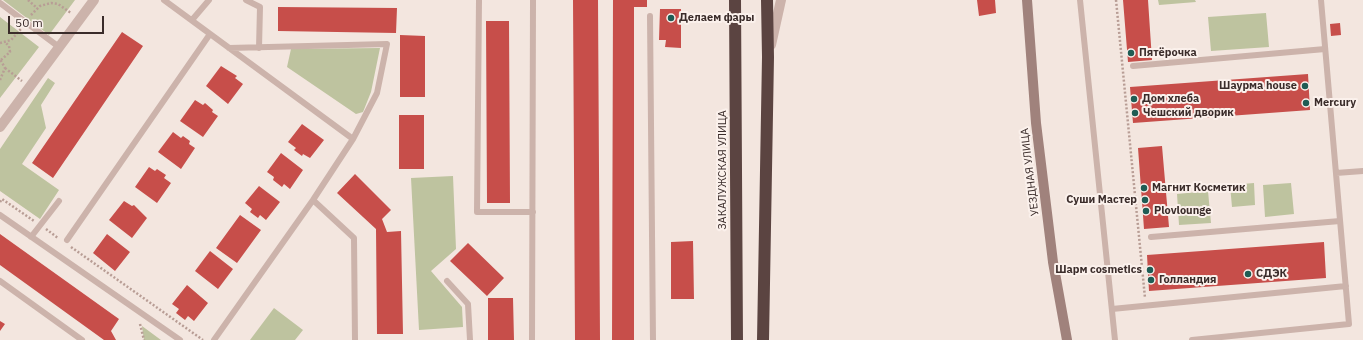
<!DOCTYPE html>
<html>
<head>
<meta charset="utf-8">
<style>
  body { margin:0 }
  #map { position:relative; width:1363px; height:340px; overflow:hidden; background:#f3e6df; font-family:"IBM Plex Sans",sans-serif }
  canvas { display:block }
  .scale { position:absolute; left:8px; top:16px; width:96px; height:18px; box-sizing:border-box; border:2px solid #3a2c2a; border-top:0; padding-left:5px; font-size:12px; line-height:14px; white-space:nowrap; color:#3a2c2a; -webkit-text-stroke:3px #fbf1ec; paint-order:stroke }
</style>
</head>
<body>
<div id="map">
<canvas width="1363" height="340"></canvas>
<div class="scale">50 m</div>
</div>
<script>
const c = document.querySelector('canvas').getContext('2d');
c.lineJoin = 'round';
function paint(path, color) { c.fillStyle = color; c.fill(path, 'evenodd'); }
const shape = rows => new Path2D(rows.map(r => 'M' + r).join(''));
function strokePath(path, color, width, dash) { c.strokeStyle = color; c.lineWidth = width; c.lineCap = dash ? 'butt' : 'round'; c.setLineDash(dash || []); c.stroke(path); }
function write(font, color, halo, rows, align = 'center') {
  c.font = font + ' "IBM Plex Sans",sans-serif'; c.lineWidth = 4; c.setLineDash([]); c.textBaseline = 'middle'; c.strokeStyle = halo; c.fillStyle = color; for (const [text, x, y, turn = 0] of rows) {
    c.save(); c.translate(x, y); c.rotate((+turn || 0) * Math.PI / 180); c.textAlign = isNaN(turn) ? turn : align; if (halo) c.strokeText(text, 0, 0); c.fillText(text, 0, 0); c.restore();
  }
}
paint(shape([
  [3,0,75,0,49,35],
  [1158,0,1195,0,1196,2,1159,5],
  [1266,13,1269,47,1211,51,1208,17],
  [0,17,39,47,0,98],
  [380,48,371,92,363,112,356,114,287,67,291,49],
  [48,78,55,83,41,105,46,128,22,164,59,190,40,219,0,191,0,149],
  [453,176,456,249,431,271,462,307,463,327,419,330,411,178],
  [1254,183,1255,205,1232,207,1230,185],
  [1291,183,1294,214,1265,217,1263,185],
  [1208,191,1211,223,1179,225,1177,194],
  [274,308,303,330,295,340,250,340],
  [142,326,161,340,144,340]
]), '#bec39f');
paint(shape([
  [573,0,598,0,600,340,575,340],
  [613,0,647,0,647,7,634,7,634,340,612,340],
  [977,0,995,0,996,13,979,16],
  [1123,0,1148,0,1152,60,1128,62],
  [278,7,397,8,396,33,278,31],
  [660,9,681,9,681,48,665,47,666,40,659,40],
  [486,21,509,21,510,203,487,203],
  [1340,23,1341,35,1331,36,1330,24],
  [122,32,143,46,53,178,32,163],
  [400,35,425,36,425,97,400,97],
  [221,66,237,76,235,78,243,84,228,104,206,86],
  [1308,74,1310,110,1133,123,1130,87],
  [195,100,203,105,205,103,213,110,212,112,218,116,203,137,180,121],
  [399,115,424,115,424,169,399,169],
  [302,124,324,140,310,158,303,154,302,156,294,150,296,148,288,142],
  [173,132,181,138,183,136,190,141,189,144,195,148,181,169,158,152],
  [1162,146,1169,227,1144,229,1138,148],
  [281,153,303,170,290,189,284,184,282,187,273,180,274,177,267,172],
  [149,167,155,171,157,169,166,175,164,178,171,183,157,203,135,187],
  [355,174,391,210,382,219,387,232,401,231,403,334,377,334,376,229,337,193],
  [259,186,280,202,266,220,260,215,258,218,250,212,252,209,245,203],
  [124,201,132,206,134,205,147,218,132,238,109,220],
  [240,215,261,230,237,263,216,248],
  [0,234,119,319,111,331,116,340,104,340,0,265],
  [107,234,130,252,115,271,93,253],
  [693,241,694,299,671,299,671,242],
  [1324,242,1326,278,1149,291,1147,255],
  [468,243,504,278,487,296,450,261],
  [210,251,233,269,218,289,195,271],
  [187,285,208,303,194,321,188,316,185,320,176,313,179,309,172,304],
  [488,298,513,298,514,340,488,340],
  [0,321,5,324,0,331]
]), '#c74e4a');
strokePath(shape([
  [28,0,37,8],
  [1116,0,1145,298],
  [31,15,40,6,51,3,58,4,71,13],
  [0,43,11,40,21,29],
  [1,60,10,52,9,46,5,42],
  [5,68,22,81],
  [0,80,5,68,0,59],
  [0,202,2,199,34,221],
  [46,229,58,238],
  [71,247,203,340],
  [140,324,144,340]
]), '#b89d95', 2.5, [2, 2]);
strokePath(shape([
  [164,0,353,139],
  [246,0,260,7,259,48],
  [479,0,477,212,533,212],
  [1080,0,1115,340],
  [0,3,59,47],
  [650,16,653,340],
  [192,20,209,0],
  [1133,66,1325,49],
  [1336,173,1363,171],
  [313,200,354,238,355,340],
  [0,215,180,340],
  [31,237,59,201],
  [1151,237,1340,221],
  [67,240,210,34],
  [0,281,82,340],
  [447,281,468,304,470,340],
  [1112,309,1346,286],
  [214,340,313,200,353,139,377,93,387,44,229,48],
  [532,340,533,0],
  [1192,340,1349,324,1321,0]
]), '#ccb3ab', 6);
strokePath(shape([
  [771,45,781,0],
  [0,127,94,0]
]), '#ccb3ab', 10);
strokePath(shape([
  [1027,0,1036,123,1053,262,1067,340]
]), '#a0827c', 10);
strokePath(shape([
  [735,0,737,340],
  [763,340,768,57,767,0]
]), '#5b4441', 12);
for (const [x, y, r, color] of [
  [671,18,4,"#1f5c54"],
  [1131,53,4,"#1f5c54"],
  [1305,86,4,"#1f5c54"],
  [1134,99,4,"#1f5c54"],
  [1306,103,4,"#1f5c54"],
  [1135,113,4,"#1f5c54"],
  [1144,188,4,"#1f5c54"],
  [1145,200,4,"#1f5c54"],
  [1146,211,4,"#1f5c54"],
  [1150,270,4,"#1f5c54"],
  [1248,274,4,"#1f5c54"],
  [1151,280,4,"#1f5c54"]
]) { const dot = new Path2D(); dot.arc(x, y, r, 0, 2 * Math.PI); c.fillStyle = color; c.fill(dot); strokePath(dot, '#fbf1ec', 1.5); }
write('bold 11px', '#3a2c2a', '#fbf1ec', [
  ["Делаем фары",679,18],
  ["Пятёрочка",1139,53],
  ["Шаурма house",1297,86,"right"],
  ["Дом хлеба",1142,99],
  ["Mercury",1314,103],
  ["Чешский дворик",1143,113],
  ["Магнит Косметик",1152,188],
  ["Суши Мастер",1137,200,"right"],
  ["Plovlounge",1154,211],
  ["Шарм cosmetics",1142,270,"right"],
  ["СДЭК",1256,274],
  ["Голландия",1159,280]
], 'left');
write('11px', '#3a2c2a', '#fbf1ec', [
  ["ЗАКАЛУЖСКАЯ УЛИЦА",723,170,-90],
  ["УЕЗДНАЯ УЛИЦА",1030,172,-97]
]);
</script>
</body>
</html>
